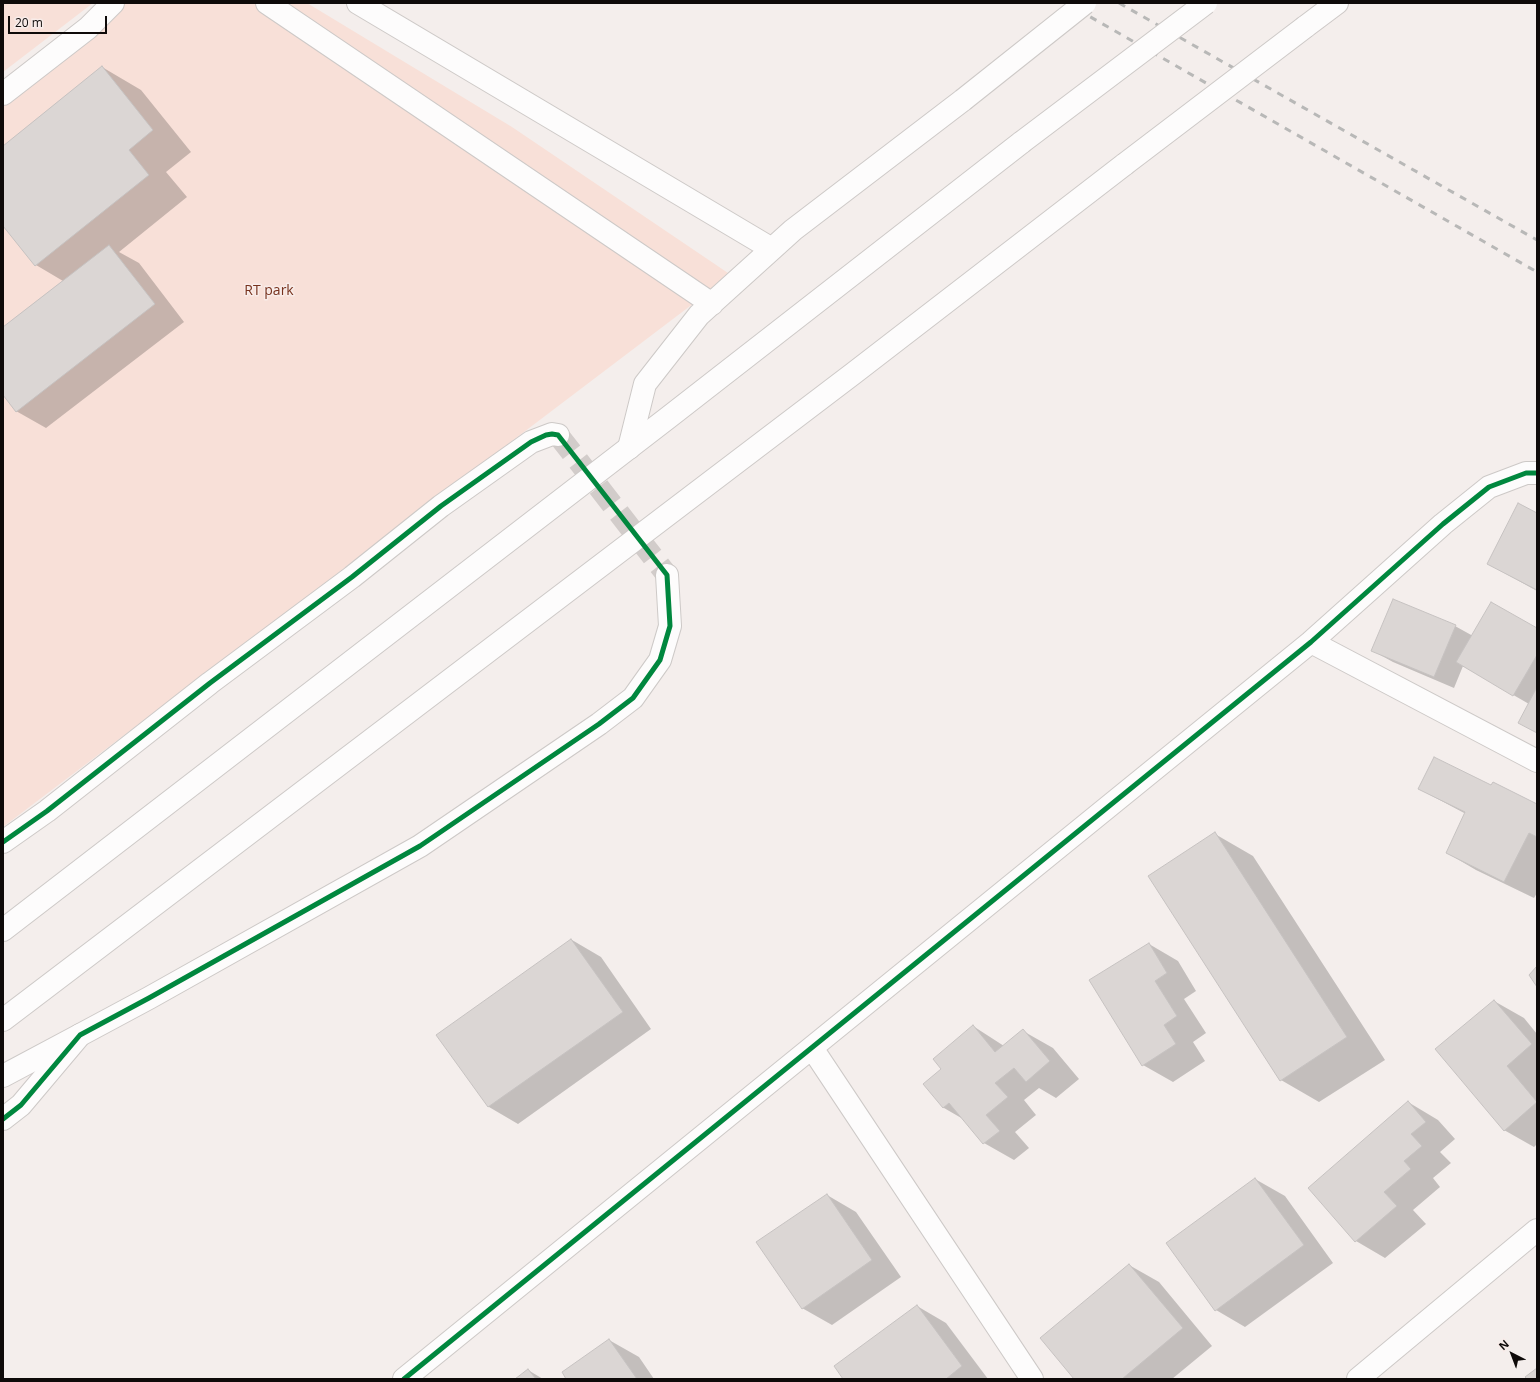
<!DOCTYPE html>
<html>
<head>
<meta charset="utf-8">
<style>
  body { margin:0 }
  #map { position:relative; width:1540px; height:1382px; overflow:hidden; background:#f4eeec; font-family:"Open Sans",sans-serif }
  canvas { display:block }
  .frame { position:absolute; inset:0; border:4px solid #0e0a09; pointer-events:none }
  .north { position:absolute; left:1492px; top:1334px; width:40px; height:40px; -webkit-text-stroke:3px #f8ece9; paint-order:stroke; rotate:318deg; font-size:11px; font-weight:700; line-height:16px; text-align:center; color:#0e0a09 }
  .north::after { content:''; display:block; margin:auto; width:14px; height:18px; background:#0e0a09; clip-path:polygon(50% 0,100% 100%,50% 72%,0 100%) }
  .scale { position:absolute; left:8px; top:16px; width:99px; height:18px; box-sizing:border-box; border:2px solid #0e0a09; border-top:0; padding-left:5px; font-size:12px; line-height:14px; white-space:nowrap; color:#0e0a09; -webkit-text-stroke:3px #f8ece9; paint-order:stroke }
</style>
</head>
<body>
<div id="map">
<canvas width="1540" height="1382"></canvas>
<div class="frame"></div>
<div class="north">N</div>
<div class="scale">20 m</div>
</div>
<script>
const c = document.querySelector('canvas').getContext('2d');
c.lineJoin = 'round';
function paint(path, color) { c.fillStyle = color; c.fill(path, 'evenodd'); }
const shape = rows => new Path2D(rows.map(r => 'M' + r).join(''));
function strokePath(path, color, width, dash) { c.strokeStyle = color; c.lineWidth = width; c.lineCap = dash ? 'butt' : 'round'; c.setLineDash(dash || []); c.stroke(path); }
function write(font, color, halo, rows, align = 'center') {
  c.font = font + ' "Open Sans",sans-serif'; c.lineWidth = 3; c.setLineDash([]); c.textBaseline = 'middle'; c.strokeStyle = halo; c.fillStyle = color; for (const [text, x, y, turn = 0] of rows) {
    c.save(); c.translate(x, y); c.rotate((+turn || 0) * Math.PI / 180); c.textAlign = isNaN(turn) ? turn : align; if (halo) c.strokeText(text, 0, 0); c.fillText(text, 0, 0); c.restore();
  }
}
paint(shape([
  [3,3,93,3,3,72],
  [112,3,307,3,512,127,731,275,3,827,3,93]
]), '#f8e0d8');
paint(shape([
  [102,67,141,90,191,152,166,172,187,197,119,252,139,263,184,322,46,428,16,411,3,394,3,328,63,281,36,265,3,224,3,147],
  [1537,514,1537,591,1488,564],
  [1455,626,1473,636,1537,630,1537,733,1529,704,1463,666,1454,688,1393,662,1373,651],
  [1492,787,1537,805,1537,893,1534,898,1476,870,1447,853,1466,814,1419,789],
  [1215,834,1253,856,1385,1060,1319,1102,1281,1080],
  [572,940,601,957,651,1029,518,1124,489,1107,438,1035],
  [1149,944,1178,961,1196,991,1184,999,1206,1033,1193,1042,1205,1061,1173,1082,1143,1065],
  [1494,1001,1524,1018,1537,1034,1537,1082,1536,1083,1537,1085,1537,1144,1534,1147,1504,1130],
  [973,1026,1004,1046,1023,1031,1053,1048,1079,1079,1056,1098,1039,1088,1024,1100,1036,1115,1015,1132,1029,1148,1014,1160,984,1143,963,1119,944,1108,943,1069],
  [1408,1102,1438,1120,1455,1139,1440,1152,1451,1163,1433,1178,1440,1187,1413,1210,1426,1224,1385,1258,1356,1241,1309,1188],
  [1255,1179,1285,1196,1333,1263,1245,1327,1216,1310],
  [827,1195,856,1212,901,1277,832,1325,802,1308],
  [1129,1265,1159,1282,1212,1346,1172,1379,1076,1379],
  [917,1306,946,1323,988,1379,845,1379],
  [609,1340,639,1357,654,1379,568,1379],
  [528,1370,543,1379,517,1379]
]), '#0003');
const building = shape([
  [102,66,153,130,129,150,149,175,35,266,3,226,3,146,102,66],
  [109,245,155,304,16,412,3,395,3,327,109,245],
  [1518,503,1537,513,1537,590,1487,564,1518,503],
  [1393,599,1456,625,1434,677,1371,651,1393,599],
  [1491,602,1537,628,1537,655,1513,696,1456,662,1491,602],
  [1537,687,1537,733,1518,723,1537,687],
  [1434,757,1491,785,1493,782,1537,804,1537,837,1529,833,1504,882,1446,853,1465,812,1418,789,1434,757],
  [1215,832,1347,1037,1280,1081,1148,876,1215,832],
  [571,939,623,1012,488,1107,436,1035,571,939],
  [1149,943,1167,973,1155,981,1177,1016,1164,1025,1176,1044,1142,1066,1089,980,1149,943],
  [1537,966,1537,987,1529,975,1537,966],
  [1494,1000,1532,1044,1507,1066,1537,1102,1504,1131,1435,1049,1494,1000],
  [973,1025,995,1052,1023,1029,1050,1061,1026,1082,1014,1068,995,1083,1008,1097,986,1115,1000,1131,983,1144,949,1103,943,1108,923,1084,941,1069,933,1059,973,1025],
  [1408,1101,1426,1122,1411,1134,1422,1146,1404,1161,1411,1169,1384,1192,1397,1206,1355,1242,1308,1188,1408,1101],
  [1255,1178,1304,1245,1215,1311,1166,1243,1255,1178],
  [827,1194,872,1260,802,1309,756,1242,827,1194],
  [1129,1264,1183,1328,1122,1379,1074,1379,1040,1338,1129,1264],
  [917,1305,962,1366,946,1379,843,1379,834,1366,917,1305],
  [609,1339,637,1379,566,1379,562,1372,609,1339],
  [1537,1368,1537,1379,1527,1379,1525,1377,1537,1368],
  [528,1369,536,1379,515,1379,528,1369]
]);
paint(building, '#dbd6d4');
strokePath(building, '#c6c2c1', 1);
strokePath(shape([
  [558,435,667,575]
]), '#d2ccca', 22, [22, 11]);
const minor = shape([
  [267,3,712,304],
  [358,3,772,249],
  [3,94,88,28,113,3],
  [629,448,645,384,699,315,793,230,963,100],
  [1311,642,1537,761],
  [3,842,47,811,210,683,352,577,441,506,531,442,552,434,558,435],
  [812,1048,1032,1379],
  [3,1119,21,1105,80,1035,149,998,420,846,599,724,633,698,660,660,670,626,667,575],
  [404,1379,1311,642,1443,524,1489,487,1526,473,1537,473],
  [1358,1379,1537,1230]
]);
const highway = shape([
  [1305,27,1337,3],
  [3,930,669,417,1022,142],
  [3,1020,854,373,1125,164],
  [3,1076,80,1035]
]);
strokePath(minor, '#cdc9c7', 24);
strokePath(highway, '#cdc9c7', 24);
strokePath(minor, '#fdfcfc', 22);
strokePath(highway, '#fdfcfc', 22);
strokePath(shape([
  [1066,3,1537,272],
  [1119,3,1537,240]
]), '#b8b8b7', 3, [7, 7]);
const minorBridge = shape([
  [963,100,1085,3]
]);
const highwayBridge = shape([
  [1022,142,1206,3],
  [1125,164,1305,27]
]);
strokePath(minorBridge, '#cdc9c7', 24, []);
strokePath(highwayBridge, '#cdc9c7', 24, []);
strokePath(minorBridge, '#fdfcfc', 22);
strokePath(highwayBridge, '#fdfcfc', 22);
strokePath(shape([
  [3,842,47,811,210,683,352,577,441,506,531,442,546,435,552,434,558,435,667,575,670,626,660,660,633,698,599,724,420,846,149,998,80,1035,21,1105,3,1119],
  [404,1379,1311,642,1443,524,1489,487,1526,473,1537,473]
]), '#00873e', 5);
write('14px', '#77321d', '#f8ece9', [
  ["RT park",269,291]
]);
</script>
</body>
</html>
